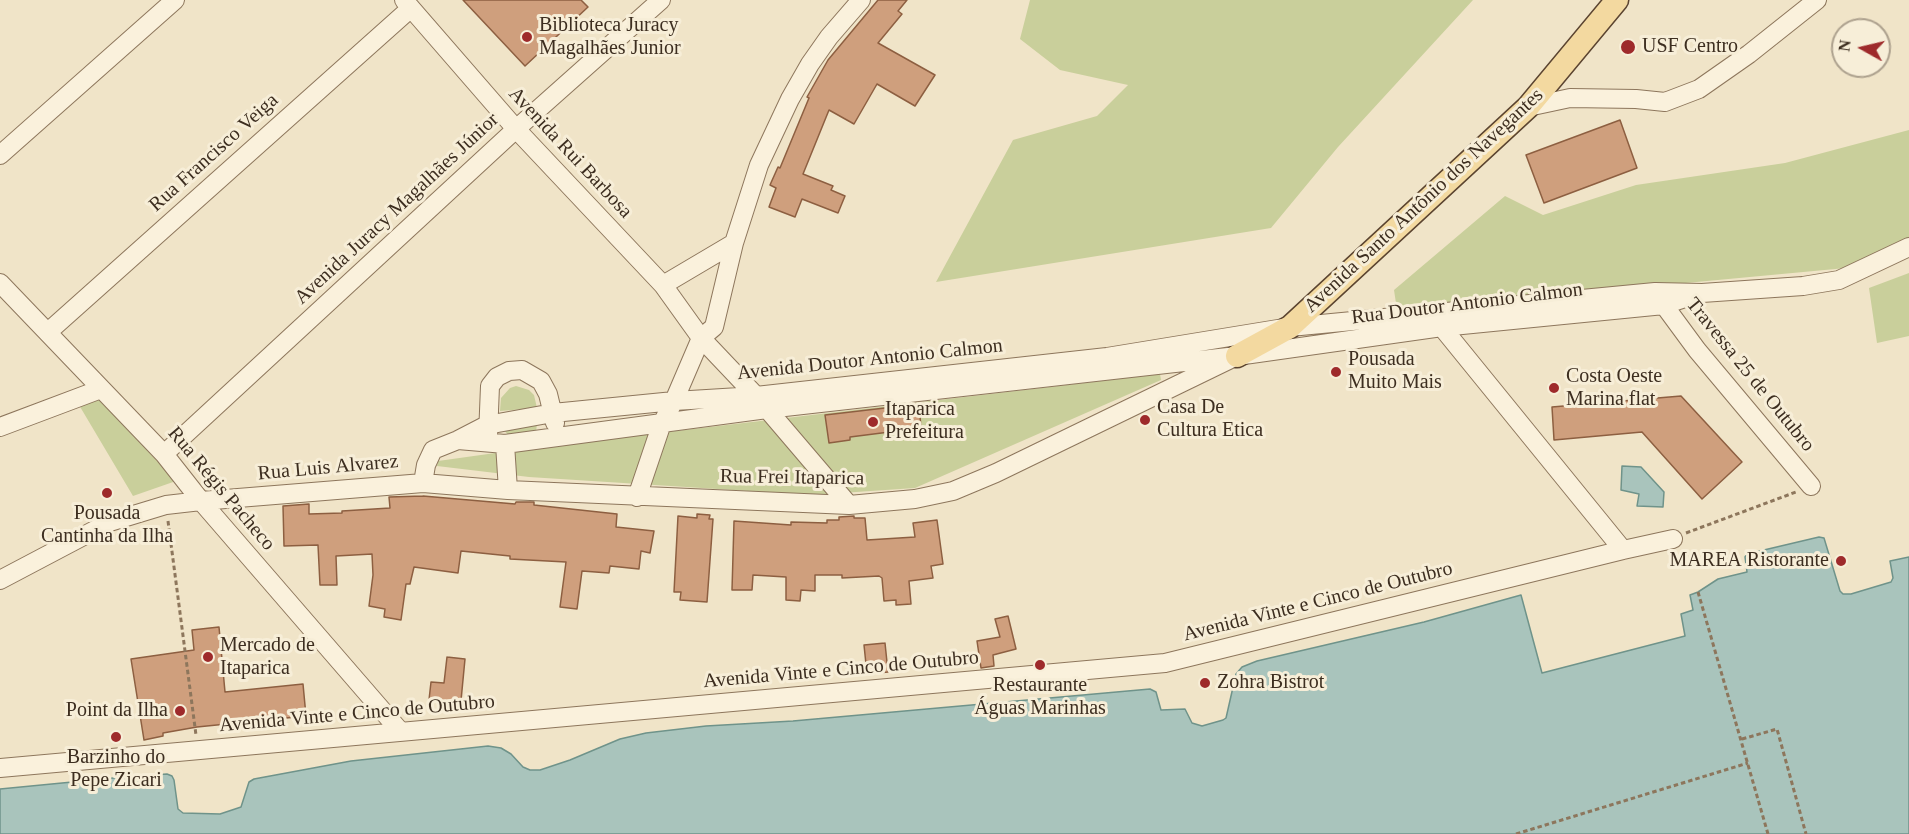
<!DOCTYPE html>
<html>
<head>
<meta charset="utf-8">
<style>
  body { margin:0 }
  #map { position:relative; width:1909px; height:834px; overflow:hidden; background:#f0e4c8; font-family:Georgia,serif }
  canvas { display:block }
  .north { position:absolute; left:1831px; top:18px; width:60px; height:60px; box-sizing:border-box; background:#f7eed8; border:2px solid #ada18e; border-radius:50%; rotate:278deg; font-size:16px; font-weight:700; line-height:24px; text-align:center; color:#3d2e20 }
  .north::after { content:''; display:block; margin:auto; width:21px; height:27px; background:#9e2a2b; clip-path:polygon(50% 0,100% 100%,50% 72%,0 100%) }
</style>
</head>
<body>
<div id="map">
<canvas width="1909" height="834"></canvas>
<div class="north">N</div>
</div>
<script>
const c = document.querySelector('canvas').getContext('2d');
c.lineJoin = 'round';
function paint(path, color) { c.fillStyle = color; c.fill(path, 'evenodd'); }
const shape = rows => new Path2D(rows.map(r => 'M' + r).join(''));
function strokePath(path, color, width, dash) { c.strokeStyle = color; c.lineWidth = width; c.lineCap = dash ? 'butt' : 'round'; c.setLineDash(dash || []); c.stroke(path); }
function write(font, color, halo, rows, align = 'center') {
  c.font = font + ' Georgia,serif'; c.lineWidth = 6; c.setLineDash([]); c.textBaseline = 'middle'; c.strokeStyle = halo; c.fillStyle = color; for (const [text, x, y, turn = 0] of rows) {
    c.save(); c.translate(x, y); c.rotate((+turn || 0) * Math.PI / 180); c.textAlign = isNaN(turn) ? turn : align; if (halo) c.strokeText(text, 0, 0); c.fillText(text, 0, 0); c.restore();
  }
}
paint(shape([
  [1030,0,1473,0,1338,147,1271,228,936,282,1013,140,1097,116,1128,85,1060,70,1020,39],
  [1909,130,1909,239,1846,268,1397,310,1394,290,1505,196,1543,215,1636,185,1785,163],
  [1909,273,1909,336,1877,343,1869,288],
  [1160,374,1161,380,915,488,812,495,529,477,437,466,438,461,531,448],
  [516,386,529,390,534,395,537,408,500,411,501,398,510,388],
  [97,397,176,481,133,496,79,405],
  [537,424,536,432,509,436,504,430]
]), '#c9cf9b');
const water = shape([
  [1622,466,1641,467,1664,492,1663,507,1637,506,1639,494,1621,490,1622,466],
  [1819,537,1824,538,1840,591,1843,594,1851,594,1891,582,1893,578,1890,561,1909,557,1909,834,0,834,0,789,124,777,167,774,172,776,174,780,178,809,183,813,220,814,241,807,249,782,254,779,351,761,488,746,501,748,511,754,523,767,530,770,540,770,570,760,620,739,646,733,706,726,793,721,1150,689,1156,692,1161,710,1185,709,1192,723,1202,726,1223,720,1226,718,1236,674,1242,667,1257,661,1424,622,1521,595,1542,673,1685,636,1681,614,1693,610,1690,595,1698,592,1718,579,1747,572,1745,557,1747,554,1819,537]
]);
paint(water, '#a9c4bc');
strokePath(water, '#6f938a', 1.5);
const building = shape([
  [463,0,581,0,588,7,525,66,463,0],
  [878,0,907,0,898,11,902,14,878,43,935,75,915,106,877,84,854,124,829,110,803,174,833,186,831,190,845,196,838,213,802,199,795,217,769,207,776,188,770,185,778,167,780,168,809,98,807,97,828,60,878,0],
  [1620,120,1637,168,1544,203,1526,155,1620,120],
  [1681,396,1742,462,1702,499,1642,432,1554,440,1552,407,1681,396],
  [919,404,921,428,850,437,850,440,829,443,825,415,919,404],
  [423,496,515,504,516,502,534,502,534,505,617,514,616,527,654,531,650,553,641,551,639,569,610,566,609,573,582,571,577,609,560,607,566,562,510,559,510,556,461,551,458,573,414,567,410,584,406,584,401,620,384,617,385,609,369,606,373,575,372,554,336,556,337,585,320,585,318,545,284,546,283,506,309,504,309,514,342,513,342,511,390,508,389,497,423,496],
  [697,514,710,515,709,519,713,519,707,602,680,600,681,592,674,592,678,516,697,518,697,514],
  [854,516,854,518,865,518,867,540,915,537,913,523,937,520,943,564,931,566,933,578,909,581,911,604,896,605,896,600,884,601,882,578,879,576,842,578,842,575,815,575,815,591,801,590,800,601,786,600,786,577,753,575,752,590,732,590,734,521,791,525,791,522,827,523,827,520,839,520,839,517,854,516],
  [1008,616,1016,649,993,655,994,666,981,668,977,641,1000,637,995,619,1008,616],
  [219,627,225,692,303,684,306,716,197,727,163,733,163,736,144,740,131,659,194,650,192,630,219,627],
  [885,643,888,672,867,674,864,645,885,643],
  [447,657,465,659,460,711,441,709,442,702,429,700,431,682,444,683,447,657]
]);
paint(building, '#cf9f7d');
strokePath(building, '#8d5f41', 1.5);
const minor = shape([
  [404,0,516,129,663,285,701,338,756,396,849,505],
  [1528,107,1570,98,1636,99,1665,102,1699,89,1749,54,1817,0],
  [0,155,175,0],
  [0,283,164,454,201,501,400,731],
  [663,285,734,243],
  [1658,297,1697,350,1811,486],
  [1436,320,1623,550],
  [48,332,411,8],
  [0,427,101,389],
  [488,436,490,386,497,377,509,371,522,370,541,381,548,394,555,423],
  [458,440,505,444,767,409,1237,356,1442,327,1664,305,1688,297],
  [505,444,508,490],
  [164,454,516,129,661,0],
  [423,483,426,465,433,450,458,440,487,425,553,413,674,401,756,396,1107,357,1290,327,1655,292,1702,293,1803,286,1839,280,1909,247],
  [637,497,662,423,674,401,701,338,714,327,734,243,759,165,790,99,810,64,829,37,861,0],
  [0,580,110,522,166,505,201,501,423,483,508,490,849,505,915,499,953,491,996,473,1237,356],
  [0,768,1165,663,1623,550,1673,539]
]);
const major = shape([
  [1237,356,1290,327,1528,107,1617,0]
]);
strokePath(minor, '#8d765c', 20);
strokePath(major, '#5b4430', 25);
strokePath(shape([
  [168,521,196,735],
  [1686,533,1796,492],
  [1698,592,1768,834],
  [1742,739,1777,729,1806,834],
  [1516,834,1748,763]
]), '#8d765c', 3, [4.5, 3]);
strokePath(minor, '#faf1dc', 18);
strokePath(major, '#f3d9a0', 22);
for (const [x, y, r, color] of [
  [527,37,6,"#9e2a2b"],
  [1628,47,8,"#9e2a2b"],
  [1336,372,6,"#9e2a2b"],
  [1554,388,6,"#9e2a2b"],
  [1145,420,6,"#9e2a2b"],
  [873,422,6,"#9e2a2b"],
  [107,493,6,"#9e2a2b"],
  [1841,561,6,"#9e2a2b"],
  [208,657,6,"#9e2a2b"],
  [1040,665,6,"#9e2a2b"],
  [1205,683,6,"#9e2a2b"],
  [180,711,6,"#9e2a2b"],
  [116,737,6,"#9e2a2b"]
]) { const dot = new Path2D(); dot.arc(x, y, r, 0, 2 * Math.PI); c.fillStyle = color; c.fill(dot); strokePath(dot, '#f7eed8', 2); }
write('20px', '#3d2e20', '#f7eed8', [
  ["Biblioteca Juracy",539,26],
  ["Magalhães Junior",539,49],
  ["USF Centro",1642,47],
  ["Pousada",1348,360],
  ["Muito Mais",1348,383],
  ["Costa Oeste",1566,377],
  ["Marina flat",1566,400],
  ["Casa De",1157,408],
  ["Cultura Etica",1157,431],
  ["Itaparica",885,410],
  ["Prefeitura",885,433],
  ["Pousada",107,514,"center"],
  ["Cantinha da Ilha",107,537,"center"],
  ["MAREA Ristorante",1829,561,"right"],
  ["Mercado de",220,646],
  ["Itaparica",220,669],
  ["Zohra Bistrot",1217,683],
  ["Restaurante",1040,686,"center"],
  ["Águas Marinhas",1040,709,"center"],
  ["Point da Ilha",168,711,"right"],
  ["Barzinho do",116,758,"center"],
  ["Pepe Zicari",116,781,"center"]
], 'left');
write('20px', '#3d2e20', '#f7eed8', [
  ["Rua Francisco Veiga",214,153,-42],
  ["Avenida Rui Barbosa",570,153,47],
  ["Avenida Santo Antônio dos Navegantes",1424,201,-43],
  ["Avenida Juracy Magalhães Júnior",397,209,-43],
  ["Rua Doutor Antonio Calmon",1467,304,-7],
  ["Avenida Doutor Antonio Calmon",870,360,-6],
  ["Travessa 25 de Outubro",1750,375,51],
  ["Rua Luis Alvarez",328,468,-5],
  ["Rua Frei Itaparica",792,478,1],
  ["Rua Régis Pacheco",221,489,50],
  ["Avenida Vinte e Cinco de Outubro",1318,602,-14],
  ["Avenida Vinte e Cinco de Outubro",841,670,-5],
  ["Avenida Vinte e Cinco de Outubro",357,714,-5]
]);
</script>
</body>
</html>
